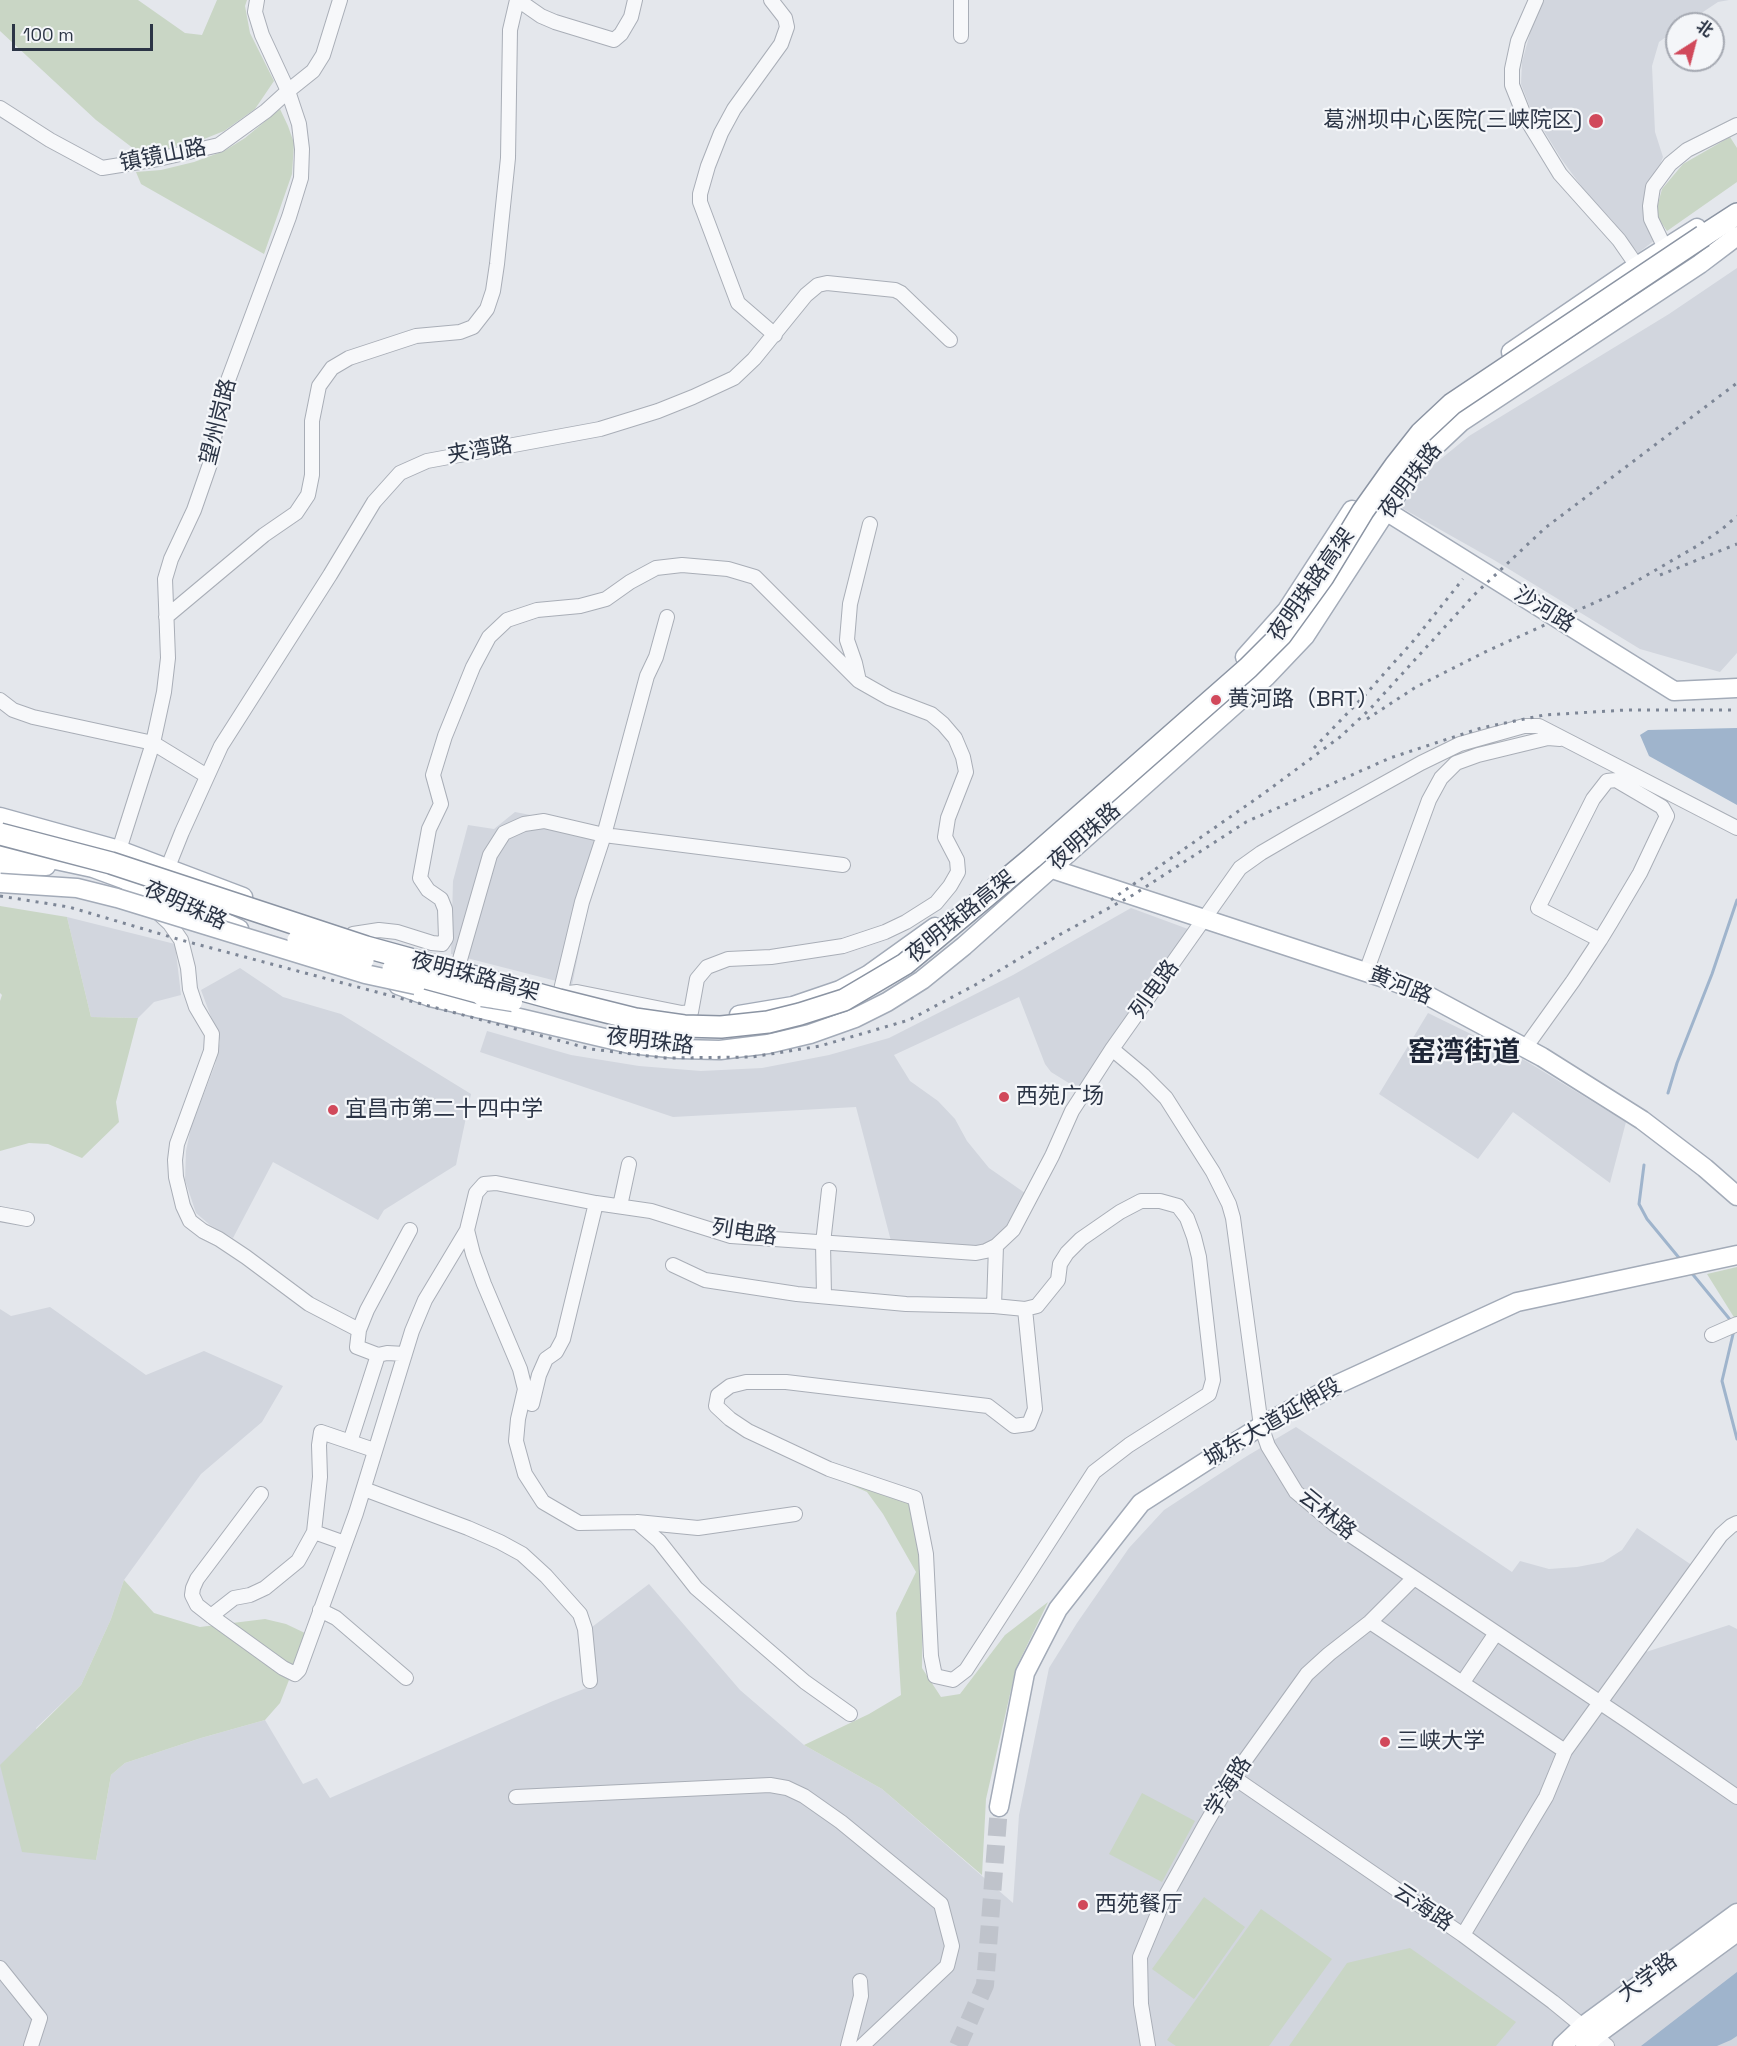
<!DOCTYPE html>
<html>
<head>
<meta charset="utf-8">
<style>
  body { margin:0 }
  #map { position:relative; width:1737px; height:2046px; overflow:hidden; background:#e4e7ec; font-family:"Space Grotesk","Noto Sans SC",sans-serif }
  canvas { display:block }
  .north { position:absolute; left:1665px; top:12px; width:60px; height:60px; box-sizing:border-box; background:#f4f6f9; border:2px solid #a4a8b1; border-radius:50%; rotate:36deg; font-size:16px; font-weight:700; line-height:24px; text-align:center; color:#2b3445 }
  .north::after { content:''; display:block; margin:auto; width:21px; height:27px; background:#d1495b; clip-path:polygon(50% 0,100% 100%,50% 72%,0 100%) }
  .scale { position:absolute; left:12px; top:24px; width:141px; height:27px; box-sizing:border-box; border:3px solid #2b3445; border-top:0; padding-left:8px; font-size:18px; line-height:21px; white-space:nowrap; color:#2b3445; -webkit-text-stroke:4px #f4f6f9; paint-order:stroke }
</style>
</head>
<body>
<div id="map">
<canvas width="1737" height="2046"></canvas>
<div class="north">北</div>
<div class="scale">100 m</div>
</div>
<script>
const c = document.querySelector('canvas').getContext('2d');
c.lineJoin = 'round';
function paint(path, color) { c.fillStyle = color; c.fill(path, 'evenodd'); }
const shape = rows => new Path2D(rows.map(r => 'M' + r).join(''));
function strokePath(path, color, width, dash) { c.strokeStyle = color; c.lineWidth = width; c.lineCap = dash ? 'butt' : 'round'; c.setLineDash(dash || []); c.stroke(path); }
function write(font, color, halo, rows, align = 'center') {
  c.font = font + ' "Space Grotesk","Noto Sans SC",sans-serif'; c.lineWidth = 4.5; c.setLineDash([]); c.textBaseline = 'middle'; c.strokeStyle = halo; c.fillStyle = color; for (const [text, x, y, turn = 0] of rows) {
    c.save(); c.translate(x, y); c.rotate((+turn || 0) * Math.PI / 180); c.textAlign = isNaN(turn) ? turn : align; if (halo) c.strokeText(text, 0, 0); c.fillText(text, 0, 0); c.restore();
  }
}
paint(shape([
  [1544,0,1729,0,1718,2,1685,24,1677,24,1677,29,1659,42,1652,66,1655,132,1663,157,1658,170,1649,183,1643,202,1644,221,1655,240,1638,253,1611,219,1587,194,1562,160,1531,110,1521,84,1522,62,1532,26],
  [1737,268,1737,653,1720,672,1640,649,1494,560,1400,507,1431,467,1469,436,1669,314],
  [515,812,613,831,591,891,572,985,451,954,453,881,468,825,494,829],
  [1131,908,1188,929,1080,1090,1051,1072,1045,1064,1019,997,894,1055,910,1081,938,1101,955,1119,967,1141,989,1168,1025,1193,1007,1225,996,1238,984,1246,891,1241,856,1107,673,1117,480,1052,487,1031,571,1055,639,1066,701,1071,762,1068,829,1055,889,1038,1013,975],
  [67,917,175,944,181,995,154,1002,138,1018,91,1017],
  [240,968,283,997,341,1014,471,1094,456,1165,384,1210,378,1220,273,1162,233,1238,210,1225,196,1213,185,1180,186,1151,191,1127,215,1065,220,1041,201,990],
  [1428,1013,1526,1061,1626,1122,1610,1183,1513,1112,1478,1159,1379,1094],
  [50,1307,146,1375,204,1351,283,1386,262,1422,201,1474,124,1580,111,1619,81,1685,36,1728,96,1860,111,1775,125,1763,201,1738,265,1720,303,1784,317,1778,330,1798,553,1701,594,1685,592,1627,649,1584,740,1690,804,1745,882,1789,1013,1903,1019,1815,1049,1668,1077,1623,1129,1548,1164,1510,1247,1456,1296,1427,1512,1572,1520,1561,1549,1569,1577,1567,1603,1562,1622,1550,1637,1528,1702,1572,1646,1652,1729,1625,1737,1629,1737,2046,0,2046,0,1309,11,1316]
]), '#d2d6de');
paint(shape([
  [0,0,138,0,185,33,202,35,217,0,247,0,245,6,250,33,274,81,255,109,224,131,204,139,142,155,96,120,0,31],
  [280,109,288,126,294,143,292,174,264,254,141,184,136,172,161,170,194,162,224,151,245,138],
  [1730,137,1737,148,1737,182,1667,231,1658,218,1658,204,1662,189,1683,164],
  [0,906,67,917,91,1017,138,1018,116,1102,119,1122,82,1158,48,1144,29,1143,0,1151,0,1001,2,995,0,993],
  [1737,1267,1737,1322,1707,1274],
  [806,1465,904,1489,923,1549,922,1668,941,1697,960,1694,1005,1635,1048,1602,1016,1668,986,1799,982,1875,882,1789,804,1745,869,1714,901,1695,896,1613,916,1572,883,1514,867,1492],
  [124,1580,154,1613,200,1627,265,1619,286,1624,307,1634,280,1703,265,1720,201,1738,125,1763,111,1775,96,1860,22,1852,0,1765,81,1685,111,1619],
  [1142,1793,1195,1821,1162,1882,1109,1854],
  [1204,1897,1245,1927,1194,1999,1152,1969],
  [1261,1909,1332,1959,1269,2046,1176,2046,1167,2040],
  [1410,1948,1516,2022,1496,2046,1289,2046,1347,1963]
]), '#c9d6c5');
paint(shape([
  [1737,728,1737,805,1649,756,1640,735,1648,730],
  [1737,1972,1737,2036,1731,2040,1717,2046,1641,2046]
]), '#9fb4cc');
strokePath(shape([
  [1668,1093,1677,1063,1712,974,1737,900],
  [1644,1165,1639,1204,1647,1219,1680,1259],
  [1690,1271,1732,1322],
  [1734,1330,1722,1381,1737,1439]
]), '#9fb4cc', 3);
strokePath(shape([
  [958,2046,985,1985,999,1807]
]), '#bfc3cb', 18, [18, 9]);
const minor = shape([
  [518,0,541,16,555,22,614,40,621,34,631,17,635,0],
  [771,0,785,18,787,27,781,44,734,109,721,133,708,166,700,194,700,202,738,303,775,335],
  [961,0,961,36],
  [1536,0,1518,41,1512,69,1512,85,1524,115,1560,174,1619,240,1637,266],
  [0,108,50,140,102,168,158,159,219,145,266,111,288,91,313,71,323,55,340,0],
  [1665,248,1651,219,1650,206,1653,187,1670,164,1687,150,1737,125],
  [166,617,264,535,296,513,308,495,312,475,312,421,319,386,332,368,349,358,416,336,460,332,473,327,487,309,493,291,497,264,508,158,510,30,517,0],
  [667,617,656,657,647,676,604,835,582,902,560,994,577,992,682,1013,691,1012,697,979,707,967,728,959,771,957,843,946,885,932,906,922,936,903,950,886,958,872,957,860,945,837,948,818,966,772,963,757,955,738,943,724,931,714,889,698,859,681,855,663,847,640,850,604,870,524],
  [0,700,13,710,33,717,153,743,207,776],
  [119,850,153,743,164,692,168,658,165,579,171,559,194,510,210,464,219,408,227,383,289,217,301,178,302,149,299,124,288,91,262,35,255,12,257,0],
  [168,867,182,832,221,746,330,575,374,502,400,473,427,461,600,429,658,411,693,397,734,378,754,359,806,295,818,285,827,283,895,290,901,293,950,340],
  [125,882,170,924,181,940,188,968,190,989,196,1007,212,1034,211,1051,177,1144,175,1160,176,1177,183,1206,190,1221,203,1231,219,1239,246,1257,309,1304,359,1330],
  [353,934,379,930,397,932,432,943,442,944,446,938,445,909,441,899,428,890,420,878,429,829,441,804,433,775,445,736,473,667,489,637,507,620,537,610,580,606,606,599,630,582,656,568,682,565,728,569,755,577,859,681],
  [459,963,490,855,504,833,524,824,544,821,604,835,843,865],
  [1366,972,1429,800,1441,778,1456,763,1478,755,1548,738,1560,739],
  [1525,1048,1573,981,1600,940,1611,922,1640,873,1667,816,1662,807,1616,780,1607,781,1593,799,1538,908,1600,940],
  [1112,1049,1143,1075,1166,1098,1213,1172,1229,1204,1233,1218,1261,1426,1268,1446,1296,1492,1334,1524,1629,1722,1737,1797],
  [620,1206,629,1164],
  [0,1214,27,1219],
  [467,1230,473,1254,484,1284,520,1369,525,1389,518,1419,516,1441,525,1474,543,1502,579,1523,637,1522,698,1528,795,1514],
  [673,1265,705,1280,797,1294,906,1304,994,1306,1025,1309,1037,1306,1058,1280,1060,1264,1067,1253,1081,1239,1120,1212,1141,1201,1160,1201,1178,1206,1187,1218,1194,1237,1199,1257,1213,1380,1209,1394,1129,1445,1094,1472,966,1670,953,1680,935,1676,931,1656,926,1554,915,1498,829,1469,748,1431,730,1419,716,1406,718,1395,730,1386,746,1382,786,1382,988,1406,1014,1426,1029,1424,1035,1409,1025,1309],
  [824,1296,823,1243,829,1190],
  [994,1306,996,1246],
  [1712,1335,1737,1324],
  [405,1354,387,1353,378,1355,357,1347,359,1330,367,1310,410,1230],
  [532,1404,539,1375,546,1359,556,1352,563,1339,596,1203],
  [350,1442,378,1355],
  [364,1489,468,1528,500,1542,522,1554,546,1576,580,1614,585,1629,590,1681],
  [261,1494,197,1579,193,1588,192,1595,197,1605,211,1616,283,1668,295,1674,299,1670,356,1513,412,1331,425,1300,467,1230,476,1193,484,1184,496,1183,596,1203,651,1211,731,1236,976,1253,986,1251,996,1246,1013,1230,1052,1156,1072,1111,1112,1049,1240,868,1261,853,1297,832,1421,763,1460,744,1524,726,1539,726,1737,828],
  [637,1522,659,1541,696,1588,805,1682,850,1714],
  [314,1532,345,1543],
  [320,1610,336,1618,406,1678],
  [211,1616,234,1598,250,1595,265,1588,298,1561,314,1532,320,1477,319,1445,321,1432,374,1450],
  [1370,1622,1565,1751,1546,1797,1463,1935],
  [1463,1682,1496,1633],
  [1565,1751,1721,1535,1731,1526,1737,1523],
  [1233,1777,1463,1935,1553,2002,1607,2046],
  [516,1797,770,1785,787,1788,804,1796,841,1822,941,1904,952,1946,947,1966,862,2046],
  [0,1968,40,2018,31,2046],
  [848,2046,861,1996,860,1981],
  [1148,2046,1141,2004,1140,1957,1164,1899,1204,1827,1233,1777,1307,1674,1329,1654,1370,1622,1414,1578]
]);
const major = shape([
  [1511,352,1637,266,1697,228],
  [1378,506,1674,691,1737,688],
  [1245,657,1287,610,1352,510],
  [0,817,119,850,243,897],
  [0,848,93,868,161,893,239,929],
  [0,865,46,866],
  [1040,865,1384,978,1419,991,1542,1057,1642,1120,1705,1168,1737,1196],
  [398,985,430,997,630,1044,679,1049,720,1050,768,1044,810,1034,855,1018,887,1002,922,980,964,946,1266,677,1305,636,1405,482,1428,453,1461,422,1700,264,1737,236],
  [739,1015,793,1006,840,990,868,975,935,927],
  [999,1807,1025,1673,1058,1609,1141,1503,1261,1426,1336,1385,1517,1302,1737,1255],
  [1562,2046,1583,2026,1737,1913],
  [1585,2046,1595,2036,1737,1932]
]);
const highway = shape([
  [1703,236,1737,214]
]);
strokePath(minor, '#a9aeb7', 16);
strokePath(major, '#a3abb8', 21);
strokePath(highway, '#8b94a3', 24);
strokePath(minor, '#f7f8fa', 14);
strokePath(major, '#fff', 18);
strokePath(highway, '#fff', 21);
strokePath(shape([
  [1660,575,1737,544],
  [1367,719,1416,687,1487,651,1616,593,1697,546,1721,530,1737,516],
  [1314,748,1365,695,1415,639,1463,579],
  [0,896,69,907,181,940,591,1049,665,1058,752,1057,820,1046,909,1020,975,985,1059,935,1133,895,1246,822,1390,758,1481,728,1544,715,1626,710,1737,710],
  [1111,900,1263,794,1340,737,1370,709,1474,595,1545,528,1737,383]
]), '#7d8696', 3, [3, 6]);
const majorBridge = shape([
  [0,883,77,888,117,898,365,974,416,985],
  [482,997,513,1002]
]);
const highwayBridge = shape([
  [0,834,111,863,366,947,559,1000,635,1019,684,1026,721,1027,768,1022,800,1014,844,1000,905,964,929,944,1032,858,1248,668,1281,635,1323,577,1363,511,1395,466,1421,433,1452,404,1703,236],
  [298,940,363,960],
  [393,969,496,997]
]);
strokePath(majorBridge, '#a3abb8', 21, []);
strokePath(highwayBridge, '#8b94a3', 24, []);
strokePath(majorBridge, '#fff', 18);
strokePath(highwayBridge, '#fff', 21);
for (const [x, y, r, color] of [
  [1596,121,8,"#d1495b"],
  [1216,700,6,"#d1495b"],
  [1004,1097,6,"#d1495b"],
  [333,1110,6,"#d1495b"],
  [1385,1742,6,"#d1495b"],
  [1083,1905,6,"#d1495b"]
]) { const dot = new Path2D(); dot.arc(x, y, r, 0, 2 * Math.PI); c.fillStyle = color; c.fill(dot); strokePath(dot, '#f4f6f9', 2); }
write('22px', '#2b3445', '#f4f6f9', [
  ["葛洲坝中心医院(三峡院区)",1582,121,"right"],
  ["黄河路（BRT）",1228,700],
  ["西苑广场",1016,1097],
  ["宜昌市第二十四中学",345,1110],
  ["三峡大学",1397,1742],
  ["西苑餐厅",1095,1905]
], 'left');
write('22px', '#2b3445', '#f4f6f9', [
  ["镇镜山路",163,156,-11],
  ["望州岗路",219,422,-76],
  ["夹湾路",480,451,-10],
  ["夜明珠路",1411,481,-53],
  ["夜明珠路高架",1312,585,-55],
  ["沙河路",1544,610,32],
  ["夜明珠路",1085,837,-42],
  ["夜明珠路",185,906,24],
  ["夜明珠路高架",961,917,-39],
  ["夜明珠路高架",475,977,15],
  ["黄河路",1400,986,22],
  ["列电路",1155,990,-54],
  ["夜明珠路",650,1042,7],
  ["列电路",744,1233,9],
  ["城东大道延伸段",1273,1423,-30],
  ["云林路",1327,1515,39],
  ["学海路",1229,1787,-58],
  ["云海路",1423,1908,34],
  ["大学路",1648,1978,-36]
]);
write('bold 28px', '#1d2536', '#f4f6f9', [
  ["窑湾街道",1464,1053]
]);
</script>
</body>
</html>
